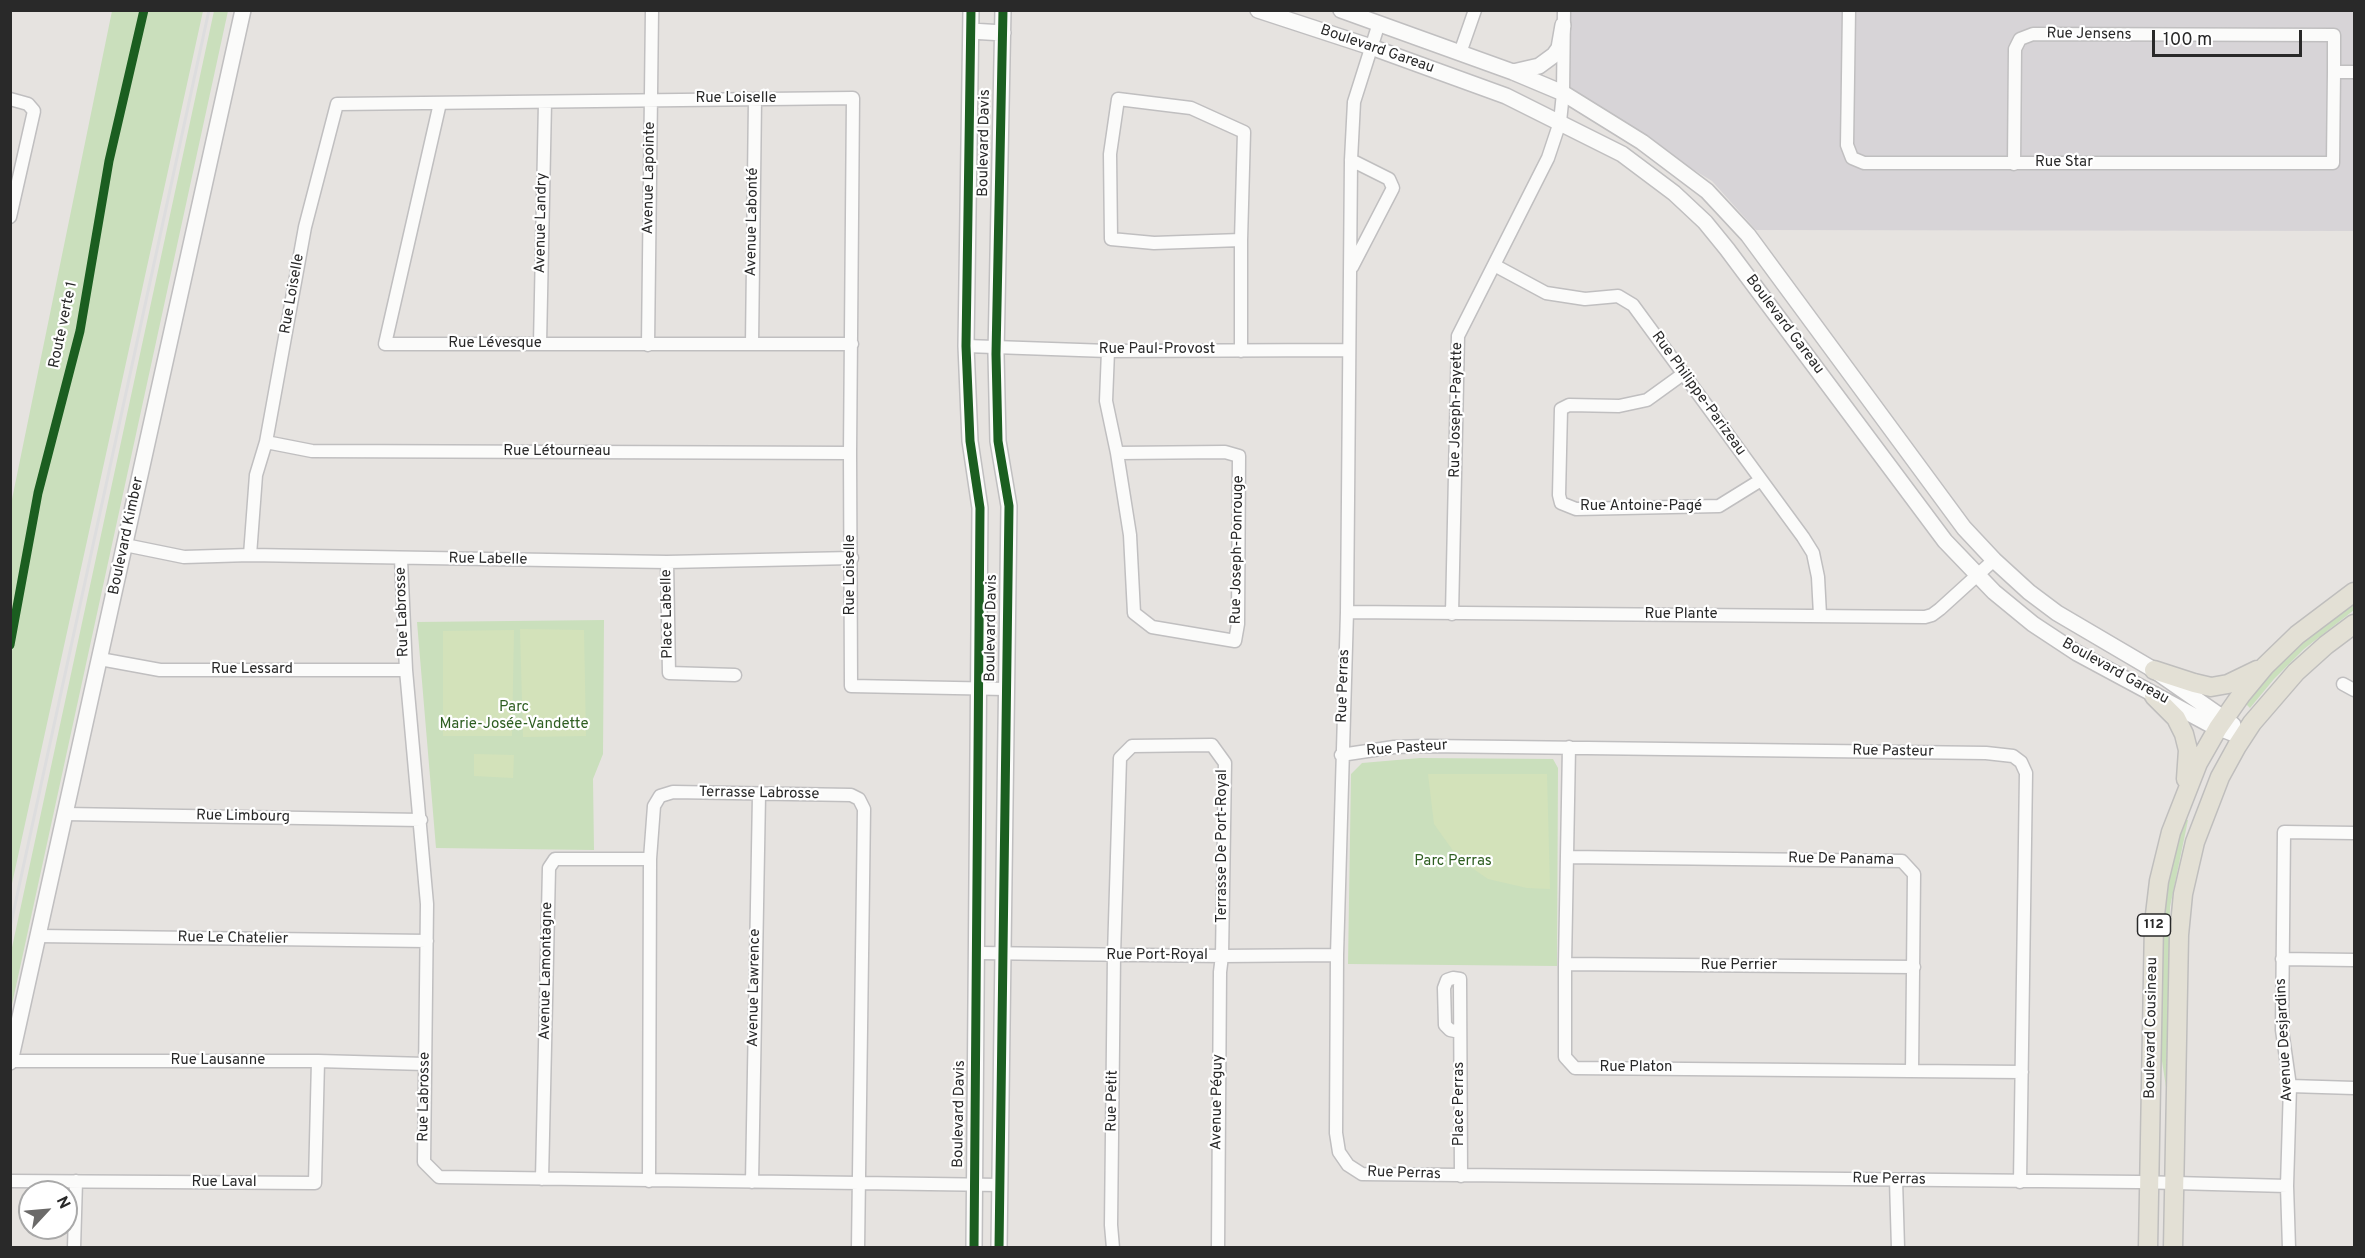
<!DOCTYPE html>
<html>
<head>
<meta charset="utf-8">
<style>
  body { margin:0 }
  #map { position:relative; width:2365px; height:1258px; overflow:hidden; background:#e6e3e0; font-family:Overpass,sans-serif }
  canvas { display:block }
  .frame { position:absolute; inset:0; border:12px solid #292929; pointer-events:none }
  .north { position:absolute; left:18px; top:1180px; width:60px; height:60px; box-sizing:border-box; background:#fff; border:2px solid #a9a9a9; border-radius:50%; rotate:64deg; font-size:16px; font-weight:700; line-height:24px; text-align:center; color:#292929 }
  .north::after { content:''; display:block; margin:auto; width:21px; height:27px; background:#6b6a69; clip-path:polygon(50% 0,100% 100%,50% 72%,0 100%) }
  .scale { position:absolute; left:2152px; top:30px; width:150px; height:27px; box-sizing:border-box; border:3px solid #292929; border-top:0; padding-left:8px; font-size:18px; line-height:21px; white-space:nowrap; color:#292929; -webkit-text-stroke:4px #fff; paint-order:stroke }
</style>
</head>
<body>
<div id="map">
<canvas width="2365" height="1258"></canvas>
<div class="frame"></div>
<div class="north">N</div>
<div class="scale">100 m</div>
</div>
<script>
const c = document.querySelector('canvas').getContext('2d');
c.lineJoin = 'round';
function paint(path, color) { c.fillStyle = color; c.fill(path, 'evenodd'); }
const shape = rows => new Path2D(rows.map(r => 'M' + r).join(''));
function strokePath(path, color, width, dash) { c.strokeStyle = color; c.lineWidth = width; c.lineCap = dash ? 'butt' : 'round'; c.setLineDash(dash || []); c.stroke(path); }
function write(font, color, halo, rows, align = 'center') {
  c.font = font + ' Overpass,sans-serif'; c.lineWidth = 4.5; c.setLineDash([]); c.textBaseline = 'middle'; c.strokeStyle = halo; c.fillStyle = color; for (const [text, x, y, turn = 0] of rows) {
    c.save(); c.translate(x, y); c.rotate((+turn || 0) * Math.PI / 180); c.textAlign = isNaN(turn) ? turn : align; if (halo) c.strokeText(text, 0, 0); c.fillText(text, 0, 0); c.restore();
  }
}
paint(shape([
  [1563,11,2354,11,2354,231,1756,230,1712,181,1563,90]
]), '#d7d4d7');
paint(shape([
  [112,11,203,11,11,888,11,504],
  [214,11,228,11,11,1009,11,952],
  [2354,602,2354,610,2304,649,2274,679,2250,708,2246,704,2262,682,2304,640],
  [604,620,603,754,593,779,594,850,436,848,417,622],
  [1420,758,1553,759,1558,768,1557,966,1348,964,1351,774,1362,763],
  [2184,819,2188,820,2170,907,2166,1087,2160,1048,2163,918,2165,917,2163,915,2169,871]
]), '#cadfbc');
paint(shape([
  [520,629,584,630,586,736,523,737],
  [514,630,512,736,443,736,443,631],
  [474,754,514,755,513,778,474,776],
  [1428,774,1547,774,1550,889,1527,888,1488,879,1459,859,1434,824]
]), '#d3e2ba');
const minor = shape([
  [1849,10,1847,145,1852,158,1864,163,2333,163,2334,72],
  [1379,23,1354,102,1351,160,1347,612,1337,955,1336,1133,1339,1152,1348,1165,1362,1174,2138,1182,2287,1186],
  [1460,53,1475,10],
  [10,99,28,104,34,111,10,217],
  [440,103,385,344,852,344],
  [1351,160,1389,179,1393,188,1352,267],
  [2014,164,2015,49,2020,39,2033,34,2334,35,2334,72,2354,72],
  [1241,240,1154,243,1111,239,1110,154,1118,99,1191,108,1244,132,1241,240,1241,351],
  [1494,265,1546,293,1585,299,1618,296,1633,305,1803,537,1813,553,1818,577,1820,615],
  [540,344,545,102],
  [752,344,755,99],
  [648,345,652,10],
  [966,346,1108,351,1348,350],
  [1108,351,1106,401,1117,453,1130,535,1134,613,1152,627,1235,641,1238,624,1239,456,1225,452,1117,453],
  [1683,374,1647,400,1619,406,1569,405,1561,409,1559,495,1561,503,1576,509,1719,506,1761,480],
  [266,442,312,451,850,453],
  [125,545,184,557,250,555,667,562,852,558],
  [250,555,256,475,266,442,305,227,337,104,853,98,850,453,851,686,1006,689],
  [401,559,406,670,427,904,424,1162,439,1177,1000,1185],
  [667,562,669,673,735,675],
  [1347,612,1925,617,1932,615,1940,609,1994,560],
  [1452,614,1458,336,1548,158,1560,122,1563,93,1564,10],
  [100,659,160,670,406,670],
  [2343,684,2354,690],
  [1569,747,1565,964,1565,1057,1575,1068,2022,1072],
  [1341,755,1394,747,1427,746,1986,753,2013,756,2021,762,2026,773,2020,1182],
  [65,814,421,820],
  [1567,857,1902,861,1914,874,1912,1071],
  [38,936,427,941],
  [978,953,1222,956,1337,955],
  [2282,959,2354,960],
  [1565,964,1914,967],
  [1460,1032,1450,1030,1445,1025,1444,988,1447,980,1453,978,1460,979,1461,1176],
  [11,1061,318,1061,425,1064],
  [2290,1086,2354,1088],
  [542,1179,549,868,555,859,650,859],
  [1896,1180,1898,1248],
  [10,1181,315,1183,318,1061],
  [649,1181,650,859,654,806,660,796,673,792,851,795,859,799,864,809,858,1248],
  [752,1182,759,795],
  [74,1248,76,1181],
  [1113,1248,1111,1225,1114,955,1120,758,1132,746,1212,745,1225,763,1222,956,1220,972,1218,1248],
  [2289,1248,2287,1186,2290,1086,2282,1030,2284,832,2354,833]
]);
const tertiary = shape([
  [971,10,966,346,970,441,980,508,974,1248],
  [1258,10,1371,47,1506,96,1622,154,1674,193,1705,222,1727,249,1945,541,1994,592,2033,624,2077,653,2209,724,2242,737],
  [1341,10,1513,72,1563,93,1642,142,1707,191,1748,235,1964,528,1994,560,2029,592,2057,613,2154,670,2233,725],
  [971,31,1003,33],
  [1513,72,1539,66,1554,55,1559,48,1563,25],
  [10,1062,243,10],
  [999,1248,1009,506,998,441,996,354,1003,10]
]);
const primary = shape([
  [2154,670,2194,683,2211,687,2228,684,2257,670],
  [2154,696,2176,718,2184,734,2188,750,2186,779],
  [2148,1248,2154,923,2159,881,2171,832,2198,763,2218,728,2241,695,2265,666,2297,635,2354,592],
  [2173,1248,2179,935,2183,894,2195,842,2220,777,2237,746,2252,723,2296,672,2326,645,2354,624]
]);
strokePath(minor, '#c0bfc0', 15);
strokePath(tertiary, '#c0bfc0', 18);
strokePath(primary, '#bfbebd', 21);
strokePath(minor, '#fbfbfa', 12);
strokePath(tertiary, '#fbfbfa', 15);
strokePath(primary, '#e3e0d5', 18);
strokePath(shape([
  [10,928,209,10]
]), '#ddddde', 3);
strokePath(shape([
  [971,10,966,346,970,441,980,508,974,1248],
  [10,645,38,493,80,331,109,161,144,10],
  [999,1248,1009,506,998,441,996,354,1003,10]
]), '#1b5e20', 9);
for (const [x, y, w] of [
  [2154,925,33]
]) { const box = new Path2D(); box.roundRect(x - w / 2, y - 11, w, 22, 4.5); c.fillStyle = '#fff'; c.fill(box); strokePath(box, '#292929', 1.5); }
write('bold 14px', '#292929', null, [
  ["112",2154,925]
]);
write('15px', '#292929', '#fff', [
  ["Rue Jensens",2089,35,1],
  ["Boulevard Gareau",1377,50,19],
  ["Rue Loiselle",736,99],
  ["Boulevard Davis",985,143,-89],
  ["Rue Star",2064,163],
  ["Avenue Lapointe",650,178,-89],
  ["Avenue Labonté",753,222,-89],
  ["Avenue Landry",542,223,-89],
  ["Rue Loiselle",293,294,-80],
  ["Route verte 1",64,325,-78],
  ["Boulevard Gareau",1784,325,53],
  ["Rue Lévesque",495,344],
  ["Rue Paul-Provost",1157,350],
  ["Rue Philippe-Parizeau",1698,394,54],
  ["Rue Joseph-Payette",1457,410,-89],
  ["Rue Létourneau",557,452],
  ["Rue Antoine-Pagé",1641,507],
  ["Boulevard Kimber",127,536,-78],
  ["Rue Joseph-Ponrouge",1238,550,-89],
  ["Rue Labelle",488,560,1],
  ["Rue Loiselle",851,575,-90],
  ["Rue Labrosse",403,612,-92],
  ["Place Labelle",668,614,-91],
  ["Rue Plante",1681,615],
  ["Boulevard Davis",992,628,-89],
  ["Rue Lessard",252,670],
  ["Boulevard Gareau",2115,672,29],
  ["Rue Perras",1344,686,-88],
  ["Rue Pasteur",1407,749,-4],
  ["Rue Pasteur",1893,752,1],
  ["Terrasse Labrosse",759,794,1],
  ["Rue Limbourg",243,817,1],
  ["Terrasse De Port-Royal",1223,846,-90],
  ["Rue De Panama",1841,860,1],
  ["Rue Le Chatelier",233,939,1],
  ["Rue Port-Royal",1157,956],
  ["Rue Perrier",1739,966],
  ["Avenue Lamontagne",547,971,-89],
  ["Avenue Lawrence",755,988,-89],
  ["Boulevard Cousineau",2152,1028,-89],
  ["Avenue Desjardins",2285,1040,-93],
  ["Rue Lausanne",218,1061],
  ["Rue Platon",1636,1068],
  ["Rue Labrosse",425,1097,-89],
  ["Rue Petit",1113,1101,-89],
  ["Avenue Péguy",1218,1102,-89],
  ["Place Perras",1460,1104,-90],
  ["Boulevard Davis",960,1114,-89],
  ["Rue Perras",1404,1174,2],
  ["Rue Perras",1889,1180,1],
  ["Rue Laval",224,1183]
]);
write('15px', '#2e5e21', '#fff', [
  ["Parc",514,708],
  ["Marie-Josée-Vandette",514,725],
  ["Parc Perras",1453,862]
]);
</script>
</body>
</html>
